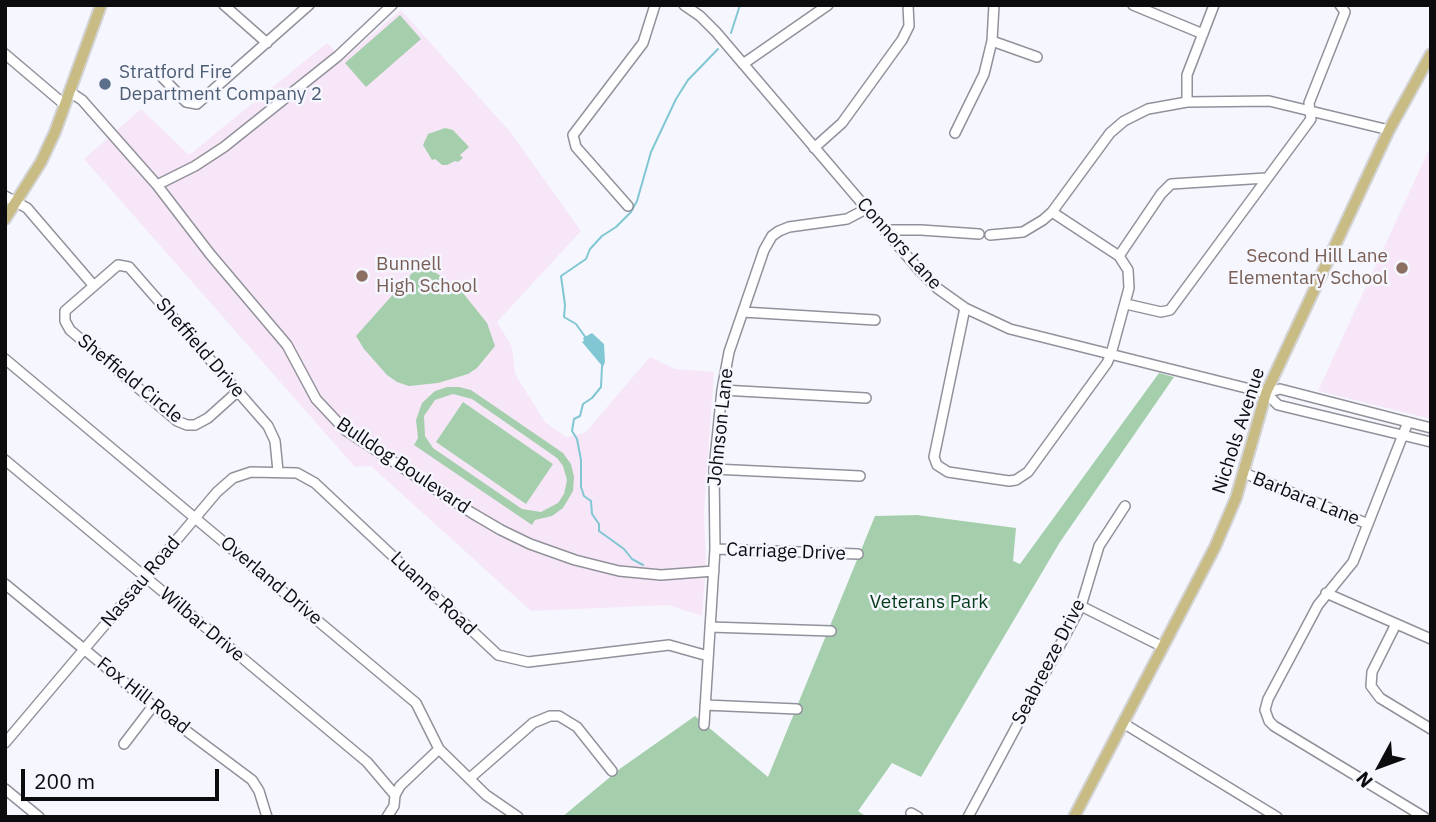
<!DOCTYPE html>
<html>
<head>
<meta charset="utf-8">
<style>
  body { margin:0 }
  #map { position:relative; width:1436px; height:822px; overflow:hidden; background:#f5f6fe; font-family:"IBM Plex Sans",sans-serif }
  canvas { display:block }
  .frame { position:absolute; inset:0; border:7px solid #0c0c0f; pointer-events:none }
  .north { position:absolute; left:1345px; top:731px; width:70px; height:70px; -webkit-text-stroke:5px #f5f6fe; paint-order:stroke; rotate:229deg; font-size:19px; font-weight:700; line-height:28px; text-align:center; color:#0c0c0f }
  .north::after { content:''; display:block; margin:auto; width:24px; height:32px; background:#0c0c0f; clip-path:polygon(50% 0,100% 100%,50% 72%,0 100%) }
  .scale { position:absolute; left:21px; top:769px; width:198px; height:32px; box-sizing:border-box; border:4px solid #0c0c0f; border-top:0; padding-left:9px; font-size:21px; line-height:24px; white-space:nowrap; color:#0c0c0f; -webkit-text-stroke:5px #f5f6fe; paint-order:stroke }
</style>
</head>
<body>
<div id="map">
<canvas width="1436" height="822"></canvas>
<div class="frame"></div>
<div class="north">N</div>
<div class="scale">200 m</div>
</div>
<script>
const c = document.querySelector('canvas').getContext('2d');
c.lineJoin = 'round';
function paint(path, color) { c.fillStyle = color; c.fill(path, 'evenodd'); }
const shape = rows => new Path2D(rows.map(r => 'M' + r).join(''));
function strokePath(path, color, width, dash) { c.strokeStyle = color; c.lineWidth = width; c.lineCap = dash ? 'butt' : 'round'; c.setLineDash(dash || []); c.stroke(path); }
function write(font, color, halo, rows, align = 'center') {
  c.font = font + ' "IBM Plex Sans",sans-serif'; c.lineWidth = 5; c.setLineDash([]); c.textBaseline = 'middle'; c.strokeStyle = halo; c.fillStyle = color; for (const [text, x, y, turn = 0] of rows) {
    c.save(); c.translate(x, y); c.rotate((+turn || 0) * Math.PI / 180); c.textAlign = isNaN(turn) ? turn : align; if (halo) c.strokeText(text, 0, 0); c.fillText(text, 0, 0); c.restore();
  }
}
paint(shape([
  [401,10,511,133,581,231,497,322,512,347,515,374,545,422,566,437,585,433,650,357,675,369,714,372,704,512,706,565,702,616,668,605,531,611,371,466,355,467,84,159,141,109,189,155,327,43,343,59],
  [1431,145,1431,419,1318,391]
]), '#f7e6f8');
paint(shape([
  [400,15,421,39,366,87,345,63],
  [445,128,453,130,469,147,460,155,463,158,458,162,455,161,447,165,442,165,435,159,432,160,423,145,428,134],
  [421,263,459,288,487,323,495,346,477,368,468,374,438,383,409,386,397,382,387,375,364,349,356,336],
  [1159,373,1174,377,1060,542,921,777,892,763,858,811,867,817,562,817,621,768,695,716,768,777,875,516,917,515,1016,528,1013,561,1020,564],
  [447,387,459,387,471,390,563,453,571,464,574,477,573,491,563,508,552,516,535,520,532,525,414,445,418,438,416,420,422,403,435,391],
  [453,394,472,399,557,458,563,466,567,480,564,494,558,503,541,512,522,509,433,448,425,436,424,416,435,400],
  [463,402,553,464,526,504,436,442]
]), '#a5cfac');
paint(shape([
  [592,333,604,344,605,362,603,367,582,342,584,341,583,338]
]), '#81c7d3');
strokePath(shape([
  [731,33,740,5],
  [586,338,576,324,564,317,565,305,561,276,586,259,590,249,602,236,616,227,631,212,637,201,651,152,676,99,688,80,718,49],
  [602,366,601,387,592,398,583,404,580,416,574,419,572,431,577,439,581,460,581,487,584,496,591,501,592,514,599,524,599,531,624,549,632,559,643,565]
]), '#81c7d3', 2);
const minor = shape([
  [224,5,267,43],
  [684,5,700,16,716,32,919,270,937,288,965,308,1010,329,1266,393,1280,389,1431,428],
  [1133,5,1203,34],
  [992,41,1037,57],
  [5,54,65,105],
  [743,64,828,5],
  [162,77,186,102,197,104,309,5],
  [70,92,82,100,157,185,210,254,287,345,316,399,345,430,472,513,501,530,530,544,575,560,619,571,661,575,714,571],
  [1187,102,1187,75,1214,5],
  [955,133,984,74,992,41,994,5],
  [814,148,842,123,902,40,909,26,908,5],
  [157,185,195,166,224,147,338,56,392,5],
  [5,196,27,208,94,286],
  [628,206,576,147,573,135,643,43,655,5],
  [884,230,921,230,979,234],
  [990,235,1023,232,1043,220,1052,212,1110,133,1124,121,1148,109,1187,102,1269,101,1389,130],
  [1119,256,1161,194,1171,184,1266,178],
  [1126,304,1161,312,1170,310,1311,119,1309,103,1343,17,1345,12,1340,5],
  [965,308,934,457,937,465,948,472,1009,481,1016,480,1028,472,1107,363,1111,354,1129,288,1128,270,1119,256,1052,212],
  [743,312,875,320],
  [5,359,416,703,439,749,486,795,518,817],
  [722,390,866,398],
  [237,392,208,418,195,425,187,425,177,421,70,330,65,321,65,311,118,265,129,267,268,426,275,441,278,471],
  [1266,393,1278,405,1431,442],
  [1408,422,1353,562,1318,605,1268,699,1265,710,1269,721,1274,726,1424,817],
  [5,460,367,762,395,795],
  [714,469,860,476],
  [1244,473,1368,524],
  [715,549,858,554],
  [5,584,153,706,252,780,259,791,267,817],
  [1326,593,1431,639],
  [1081,606,1163,647],
  [1396,624,1372,672,1371,686,1380,698,1431,729],
  [710,627,831,631],
  [705,705,797,709],
  [1123,723,1277,817],
  [704,725,715,549,714,469,722,390,729,352,764,250,772,236,779,231,789,227,847,219,866,209],
  [5,743,217,492,233,478,251,472,297,473,315,483,498,655,528,662,669,645,708,656],
  [124,744,153,706],
  [470,778,533,723,550,716,559,716,577,727,612,771],
  [5,789,39,817],
  [911,813,918,817],
  [387,817,394,806,395,795,400,786,439,749],
  [968,817,1081,606,1099,546,1125,506]
]);
const major = shape([
  [5,219,41,162,55,132,101,5],
  [1074,817,1215,547,1236,498,1266,393,1389,130,1431,54]
]);
strokePath(minor, '#91919b', 12);
strokePath(major, '#d3d3d4', 14);
strokePath(minor, '#fff', 9);
strokePath(major, '#c8bb84', 10);
for (const [x, y, r, color] of [
  [105,84,7,"#5c6f8a"],
  [1402,268,7,"#8d6e63"],
  [362,276,7,"#8d6e63"]
]) { const dot = new Path2D(); dot.arc(x, y, r, 0, 2 * Math.PI); c.fillStyle = color; c.fill(dot); strokePath(dot, '#f5f6fe', 2.5); }
write('19px', '#4e5e75', '#f5f6fe', [
  ["Stratford Fire",119,73],
  ["Department Company 2",119,95]
], 'left');
write('19px', '#0c0c0f', '#f5f6fe', [
  ["Connors Lane",899,244,48],
  ["Sheffield Drive",200,348,49],
  ["Sheffield Circle",130,379,39],
  ["Johnson Lane",721,427,-84],
  ["Nichols Avenue",1239,431,-72],
  ["Bulldog Boulevard",403,466,34],
  ["Barbara Lane",1306,499,22],
  ["Carriage Drive",786,552,2],
  ["Overland Drive",271,581,40],
  ["Nassau Road",141,582,-50],
  ["Luanne Road",433,594,44],
  ["Wilbar Drive",202,625,40],
  ["Seabreeze Drive",1049,662,-63],
  ["Fox Hill Road",143,696,38]
]);
write('19px', '#785e54', '#f5f6fe', [
  ["Second Hill Lane",1388,257],
  ["Elementary School",1388,279],
  ["Bunnell",376,265,"left"],
  ["High School",376,287,"left"]
], 'right');
write('19px', '#043b18', '#f5f6fe', [
  ["Veterans Park",929,603]
]);
</script>
</body>
</html>
